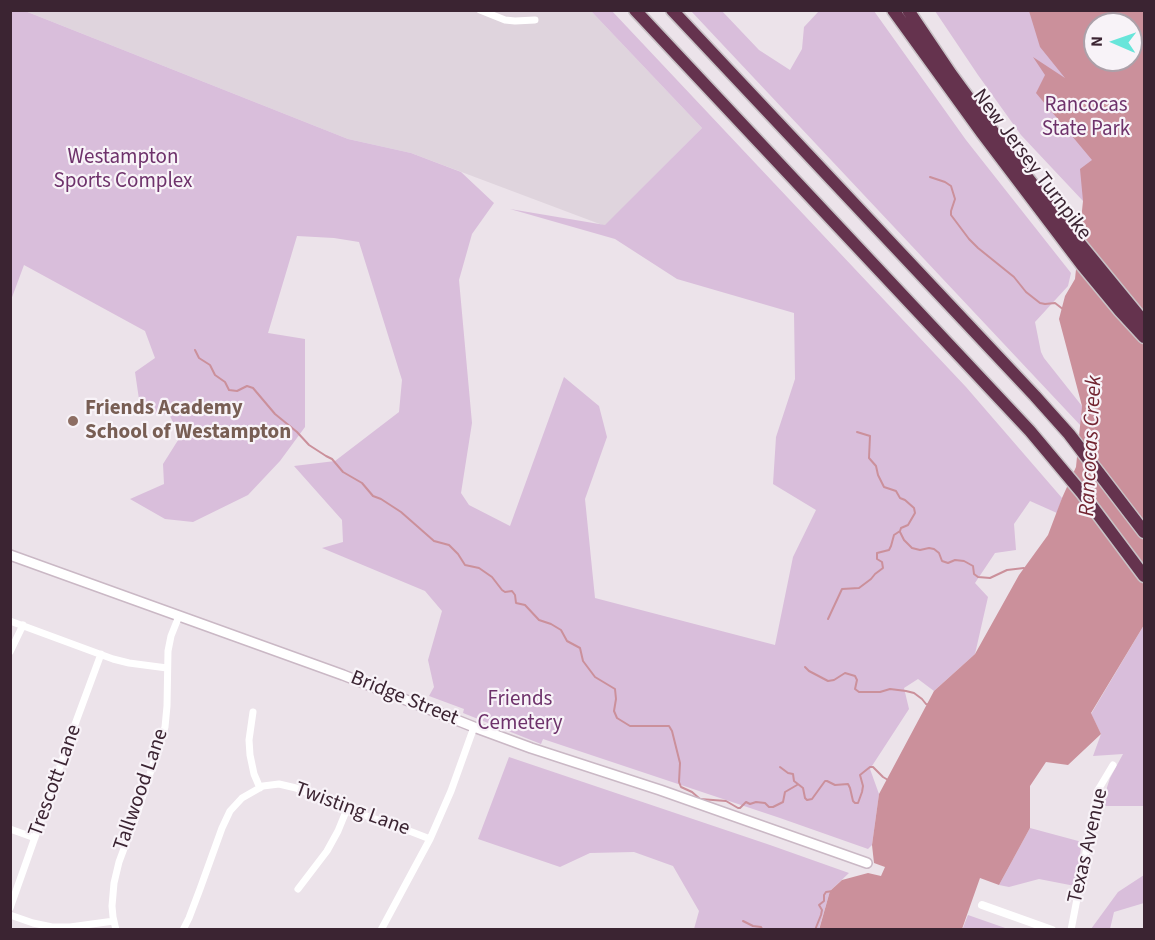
<!DOCTYPE html>
<html>
<head>
<meta charset="utf-8">
<style>
  body { margin:0 }
  #map { position:relative; width:1155px; height:940px; overflow:hidden; background:#ece3ea; font-family:"Source Sans 3",sans-serif }
  canvas { display:block }
  .frame { position:absolute; inset:0; border:12px solid #3b2432; pointer-events:none }
  .north { position:absolute; left:1083px; top:12px; width:60px; height:60px; box-sizing:border-box; background:#f8f3f8; border:2px solid #aca0a9; border-radius:50%; rotate:272deg; font-size:16px; font-weight:700; line-height:24px; text-align:center; color:#3b2432 }
  .north::after { content:''; display:block; margin:auto; width:21px; height:27px; background:#68e5da; clip-path:polygon(50% 0,100% 100%,50% 72%,0 100%) }
</style>
</head>
<body>
<div id="map">
<canvas width="1155" height="940"></canvas>
<div class="frame"></div>
<div class="north">N</div>
</div>
<script>
const c = document.querySelector('canvas').getContext('2d');
c.lineJoin = 'round';
function paint(path, color) { c.fillStyle = color; c.fill(path, 'evenodd'); }
const shape = rows => new Path2D(rows.map(r => 'M' + r).join(''));
function strokePath(path, color, width, dash) { c.strokeStyle = color; c.lineWidth = width; c.lineCap = dash ? 'butt' : 'round'; c.setLineDash(dash || []); c.stroke(path); }
function write(font, color, halo, rows, align = 'center') {
  c.font = font + ' "Source Sans 3",sans-serif'; c.lineWidth = 4.5; c.setLineDash([]); c.textBaseline = 'middle'; c.strokeStyle = halo; c.fillStyle = color; for (const [text, x, y, turn = 0] of rows) {
    c.save(); c.translate(x, y); c.rotate((+turn || 0) * Math.PI / 180); c.textAlign = isNaN(turn) ? turn : align; if (halo) c.strokeText(text, 0, 0); c.fillText(text, 0, 0); c.restore();
  }
}
paint(shape([
  [25,11,591,11,702,128,605,226,411,153,348,139]
]), '#dfd4dd');
paint(shape([
  [11,11,25,11,348,139,411,153,461,172,494,203,472,234,459,280,472,423,461,493,469,505,510,526,564,377,599,406,607,437,585,499,595,598,775,645,793,557,816,510,773,484,776,437,795,379,794,313,677,279,615,239,510,209,605,225,702,128,591,11,612,11,966,387,1062,498,1057,513,1030,501,1014,524,1016,550,995,553,975,583,988,597,975,654,934,691,918,679,904,688,909,709,870,769,879,794,872,845,868,849,780,818,543,739,541,744,463,713,464,709,429,696,434,687,428,660,442,611,425,591,322,548,343,542,342,520,294,466,335,461,399,412,402,380,359,242,334,238,297,236,268,333,305,339,305,427,280,461,248,495,193,522,165,519,130,499,164,484,163,464,180,437,169,414,141,413,135,372,155,358,145,331,24,265,11,300],
  [691,11,722,11,759,50,790,70,802,49,804,27,819,11,874,11,966,140,1071,273,1068,286,1035,322,1041,352,1044,358,1082,406,1081,426],
  [935,11,1144,11,1144,207,1083,201,1021,135,978,75],
  [1095,24,1131,24,1131,60,1095,60],
  [1144,625,1144,806,1101,806,1110,778,1123,754,1093,756,1101,734,1091,714],
  [509,757,770,845,849,873,830,891,819,929,694,929,699,911,673,866,634,852,590,853,560,867,478,839],
  [1030,828,1082,842,1075,886,1039,879,1009,887,999,885],
  [1144,875,1144,903,1114,912,1110,929,1091,929,1118,892],
  [968,915,1008,929,962,930]
]), '#d9bedb');
paint(shape([
  [1029,11,1144,11,1144,625,1091,713,1101,734,1068,765,1046,762,1030,786,1030,828,999,885,980,878,962,929,819,930,830,891,842,880,868,873,881,876,885,867,874,863,872,845,879,794,934,691,975,654,1019,575,1048,535,1062,498,1076,467,1082,406,1059,319,1065,296,1075,279,1083,201,1080,169,1092,160,1036,93,1045,75,1033,57,1065,78,1040,47],
  [1095,24,1131,24,1131,60,1095,60]
]), '#cb909b');
strokePath(shape([
  [930,177,945,182,951,186,955,199,951,211,951,215,969,239,978,248,1014,277,1026,292,1040,303,1045,304,1055,303,1064,310],
  [195,350,199,358,210,365,215,375,225,382,229,390,237,391,247,386,253,388,275,414,297,432,309,445,326,456,332,459,343,472,362,483,373,496,381,499,401,512,434,541,449,545,458,554,465,565,479,568,492,577,502,590,505,592,512,591,515,595,516,603,525,605,539,620,551,624,561,630,567,641,580,648,583,661,595,677,615,689,616,699,614,711,617,718,630,726,669,726,672,731,680,763,679,782,681,787,692,792,700,799,726,801,738,808,740,808,746,802,750,804,756,802,765,803,769,807,773,807,783,802,785,792,797,785],
  [900,532,904,540,912,548,920,550,929,548,934,549,939,553,942,561,948,563,955,560,964,561,973,566,974,574,978,577,990,578,1007,570,1024,568],
  [828,619,842,589,859,588,871,579,875,574,883,568,882,562,877,559,877,553,889,550,891,546,894,535,900,531,901,528,908,525,915,513,914,508,905,500,900,498,896,491,884,487,878,475,876,466,869,458,870,436,857,432],
  [805,667,809,671,828,681,834,680,845,673,855,676,857,680,855,689,859,692,880,692,890,689,906,691,914,693,922,699,926,704,930,705],
  [780,767,788,773,793,774,794,781,803,788,805,798,807,800,812,799,825,781,827,781,835,785,848,784,850,788,853,801,855,803,858,803,862,792,863,786,860,775,870,767,873,767,883,777,888,780],
  [743,921,753,926,761,927,762,929,767,930],
  [796,930,803,930],
  [815,930,821,915,822,910,819,905,824,901,824,895,826,892,833,891]
]), '#cb909b', 2);
const secondary = shape([
  [10,555,343,675,474,727,531,748,660,790,867,863]
]);
const motorway = shape([
  [635,10,1030,431,1082,493,1144,576],
  [672,10,1035,396,1069,434,1144,532],
  [893,10,982,133,1082,265,1120,311,1144,337],
  [908,10,951,74,1016,163,1067,228,1144,322]
]);
strokePath(secondary, '#cab8c5', 12);
strokePath(motorway, '#c8c2c6', 15);
strokePath(shape([
  [480,10,505,20,515,21,535,20],
  [10,621,113,659,129,663,167,668],
  [10,652,23,625],
  [253,712,249,740,250,755,254,774,260,788],
  [10,829,35,838],
  [298,889,327,851,338,831,347,809],
  [10,908,74,727,101,654],
  [10,915,33,923,52,927,70,927,114,921],
  [116,930,113,917,112,906,114,883,119,862,138,811,165,727,167,706,168,651,171,636,179,616],
  [183,930,189,918,200,889,222,828,230,811,242,798,263,786,279,784,296,788,347,809,412,832,430,839],
  [381,930,430,839,451,791,474,727],
  [1071,930,1098,790,1113,765]
]), '#fff', 7);
strokePath(shape([
  [982,905,1052,930]
]), '#fff', 8);
strokePath(secondary, '#fff', 9);
strokePath(motorway, '#65334e', 12);
for (const [x, y, r, color] of [
  [73,421,6,"#8d6e63"]
]) { const dot = new Path2D(); dot.arc(x, y, r, 0, 2 * Math.PI); c.fillStyle = color; c.fill(dot); strokePath(dot, '#f8f3f8', 2); }
write('21px', '#6e326b', '#f8f3f8', [
  ["Rancocas",1086,106],
  ["State Park",1086,130],
  ["Westampton",123,158],
  ["Sports Complex",123,182],
  ["Friends",520,700],
  ["Cemetery",520,724]
]);
write('21px', '#3b2432', '#f8f3f8', [
  ["New Jersey Turnpike",1031,165,53],
  ["Bridge Street",404,699,22],
  ["Trescott Lane",56,781,-70],
  ["Tallwood Lane",142,790,-71],
  ["Twisting Lane",352,810,20],
  ["Texas Avenue",1089,846,-77]
]);
write('bold 21px', '#785e54', '#f8f3f8', [
  ["Friends Academy",85,409],
  ["School of Westampton",85,433]
], 'left');
write('italic 22px', '#722431', '#f8f3f8', [
  ["Rancocas Creek",1092,446,-87]
]);
</script>
</body>
</html>
